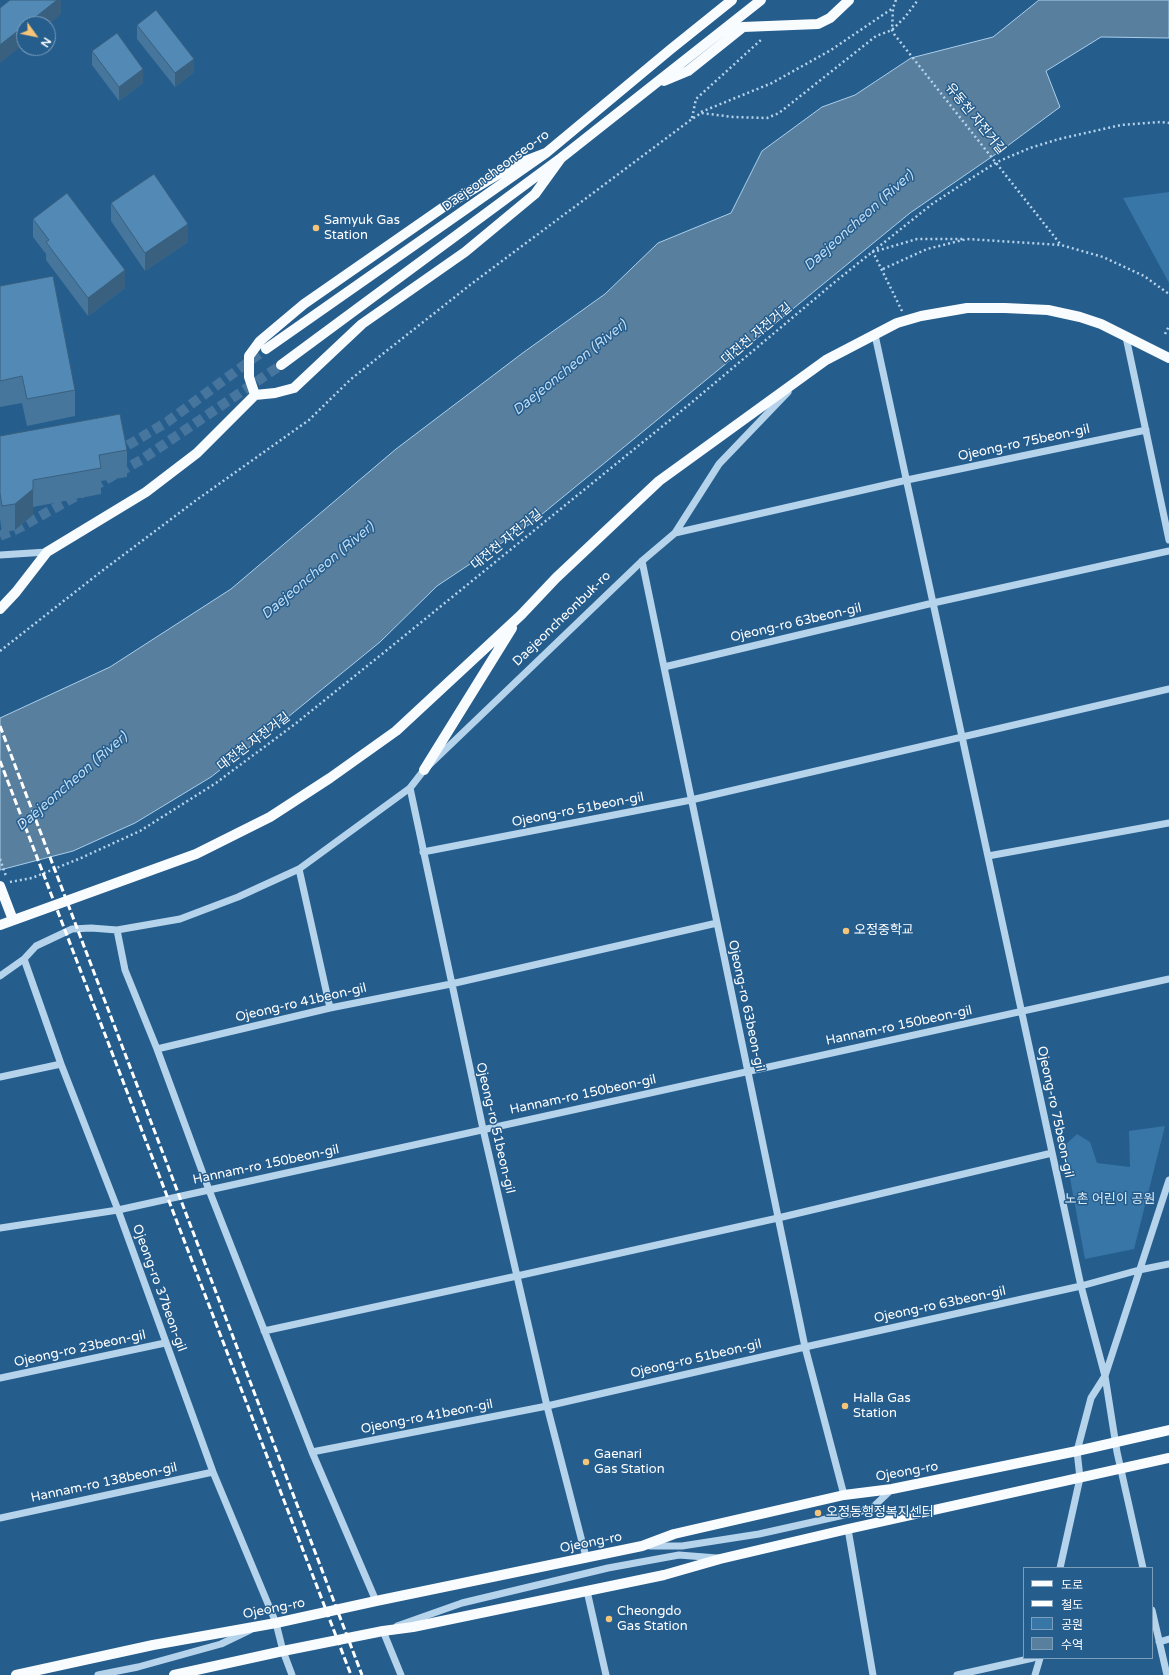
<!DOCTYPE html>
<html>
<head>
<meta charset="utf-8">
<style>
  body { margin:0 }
  #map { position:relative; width:1169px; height:1675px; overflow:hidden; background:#255d8d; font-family:"Varela Round","Noto Sans KR",sans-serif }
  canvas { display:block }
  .legend { position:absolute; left:1023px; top:1567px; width:130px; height:92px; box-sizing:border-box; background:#255d8d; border:1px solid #7c9ebb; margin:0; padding:5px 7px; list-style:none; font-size:12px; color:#fff }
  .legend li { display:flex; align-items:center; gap:8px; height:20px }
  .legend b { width:20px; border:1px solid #7c9ebb }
  .north { position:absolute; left:16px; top:16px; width:40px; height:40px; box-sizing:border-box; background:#255d8d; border:1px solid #7c9ebb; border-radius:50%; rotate:123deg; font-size:11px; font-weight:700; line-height:16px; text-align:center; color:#fff }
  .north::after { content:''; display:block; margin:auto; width:14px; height:18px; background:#f4c479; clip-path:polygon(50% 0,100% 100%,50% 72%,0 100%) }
</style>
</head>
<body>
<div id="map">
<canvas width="1169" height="1675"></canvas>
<ul class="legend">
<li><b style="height:5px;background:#f9fcfe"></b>도로</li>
<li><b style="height:5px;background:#fff"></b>철도</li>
<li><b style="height:11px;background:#3776a7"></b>공원</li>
<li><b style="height:11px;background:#597f9f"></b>수역</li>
</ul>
<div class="north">N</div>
</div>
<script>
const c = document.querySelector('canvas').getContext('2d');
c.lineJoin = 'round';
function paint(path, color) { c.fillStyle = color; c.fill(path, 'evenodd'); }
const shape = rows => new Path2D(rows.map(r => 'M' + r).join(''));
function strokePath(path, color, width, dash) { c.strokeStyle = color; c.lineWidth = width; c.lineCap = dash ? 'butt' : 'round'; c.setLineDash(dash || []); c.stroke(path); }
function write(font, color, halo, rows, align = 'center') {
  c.font = font + ' "Varela Round","Noto Sans KR",sans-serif'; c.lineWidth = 3; c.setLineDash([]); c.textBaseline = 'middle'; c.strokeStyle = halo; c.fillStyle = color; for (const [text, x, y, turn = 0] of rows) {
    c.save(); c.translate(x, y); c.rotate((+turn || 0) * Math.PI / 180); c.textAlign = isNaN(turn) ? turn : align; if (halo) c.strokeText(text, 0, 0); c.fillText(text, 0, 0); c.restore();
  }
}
paint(shape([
  [1169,192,1169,283,1123,198],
  [1165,1126,1134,1249,1085,1259,1064,1146,1077,1134,1090,1142,1097,1163,1130,1167,1129,1131]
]), '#3776a7');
const water = shape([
  [1039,0,1169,0,1169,38,1101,37,1046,71,1060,107,1006,147,910,213,530,524,437,586,380,642,288,717,211,777,135,823,73,851,0,870,0,718,110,667,231,589,396,449,524,352,605,294,658,243,731,213,762,151,822,107,855,95,911,58,993,37,1039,0]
]);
paint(water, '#597f9f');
strokePath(water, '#a9cfeb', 1);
strokePath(shape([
  [115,453,167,422,266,349],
  [0,536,17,529,141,460,281,365]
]), '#46759e', 10, [10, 5]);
strokePath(shape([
  [896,0,893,8,892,30,894,34,1061,245],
  [701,112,772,83,831,50,893,8],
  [692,118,696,99,762,39],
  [883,269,927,249,967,239,1061,245,1103,257,1144,276,1169,294],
  [902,311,873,252,917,239,964,239],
  [1165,334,1169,326],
  [0,651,98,574,195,501,309,420,351,379,470,285,692,119,701,113,733,117,767,118,779,113,876,36,892,30,905,17,918,0],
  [0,859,6,876],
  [10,882,32,878,81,858,140,831,216,783,295,724,387,650,691,403,836,281,932,204,967,181,997,162,1030,148,1059,139,1121,125,1160,122,1169,123]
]), '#b5d3eb', 2.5, [2, 3]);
strokePath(shape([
  [875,335,1081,1286,1105,1376,1117,1452,1143,1568],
  [1126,337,1169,540],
  [675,533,907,480,1146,430],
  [0,555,47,552],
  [642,561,805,1347,844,1495],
  [664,667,933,603,1169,551],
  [410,788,483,1129,547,1406,586,1557],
  [423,852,691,800,1169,689],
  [988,856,1169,823],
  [299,869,330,1008],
  [117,930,125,970,157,1049,209,1190,312,1452,376,1601],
  [24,959,61,1064,118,1210,213,1472,276,1623,283,1651,292,1675],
  [0,976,24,959,36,946,72,929,91,928,117,930,180,919,238,897,299,869,410,788,424,770,642,561,675,533,719,464,788,392],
  [157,1049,330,1008,451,984,717,923],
  [0,1077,61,1064],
  [0,1228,118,1210,1169,979],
  [264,1331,517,1276,778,1218,1052,1153],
  [0,1378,165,1343],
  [312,1452,547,1406,805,1347,1081,1286,1139,1270,1169,1264],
  [0,1518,213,1472],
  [848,1529,873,1675],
  [650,1546,682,1546,759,1534,871,1509,892,1489],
  [1060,1568,1080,1478,1077,1451,1091,1398,1105,1376,1169,1180],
  [587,1591,606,1675],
  [1152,1610,1167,1675],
  [397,1626,462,1603,608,1568,679,1555,717,1558],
  [387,1630,383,1631,401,1675],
  [1159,1642,1169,1639],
  [98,1675,138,1667,221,1644,250,1630],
  [957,1675,1033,1658],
  [1035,1675,1040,1658]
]), '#b5d3eb', 7);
strokePath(shape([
  [664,81,688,71,743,27,818,24,830,18,849,0],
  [546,153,512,166,445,206,304,304,260,341,249,356,249,377,255,395,275,393,294,388,362,324,465,252,535,194,561,158],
  [266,349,546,153,671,49,732,0],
  [281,365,561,158,761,0],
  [0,609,16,592,47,552,146,492,197,453,255,395],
  [424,770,512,628],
  [0,886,13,920],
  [0,925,196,854,270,817,330,778,396,731,521,615,556,578,659,481,826,360,897,323,921,316,967,308,1005,308,1048,310,1080,317,1101,324,1169,358],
  [16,1675,153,1645,276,1623,376,1601,642,1546,674,1534,844,1495,892,1489,1077,1451,1169,1430],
  [174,1675,283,1651,383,1631,413,1627,664,1575,720,1559,848,1529,1169,1458]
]), '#f9fcfe', 10);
strokePath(shape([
  [0,726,362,1675],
  [0,761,351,1675]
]), '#fff', 3, [7, 3]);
paint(shape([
  [137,25,194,72,175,87,137,39],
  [92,51,143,83,119,101,92,65],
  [111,203,188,242,145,271,111,221],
  [33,219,125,288,88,316,46,260,46,254,33,237],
  [0,286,75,390,75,416,27,426,22,403,0,407],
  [0,436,127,450,127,477,101,481,101,494,33,507,33,515,15,530,2,533,0,519]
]), '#47769c');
paint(shape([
  [57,0,61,0,61,14,48,25,48,24,27,24],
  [24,26,24,44,0,63,0,45],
  [194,59,194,72,175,87,175,73],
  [143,69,143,83,119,101,119,87],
  [188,224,188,242,145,271,145,253],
  [125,270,125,288,88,316,88,298],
  [33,480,33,515,15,530,15,504]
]), '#39607f');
const building = shape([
  [10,0,57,0,27,24,24,24,24,26,0,45,0,8,10,0],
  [156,10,194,59,175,73,137,25,156,10],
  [117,33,143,69,119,87,92,51,117,33],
  [154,174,188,224,145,253,111,203,154,174],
  [67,193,125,270,88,298,46,242,49,240,33,219,67,193],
  [53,276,75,390,27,399,22,376,0,381,0,286,53,276],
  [120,414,127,450,99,455,101,468,33,480,33,489,15,504,2,506,0,493,0,436,120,414]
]);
paint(building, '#5289b5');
strokePath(building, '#39607f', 1);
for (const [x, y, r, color] of [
  [316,228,4,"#f4c479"],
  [846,931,4,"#f4c479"],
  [845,1406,4,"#f4c479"],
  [586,1462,4,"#f4c479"],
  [818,1513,4,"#f4c479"],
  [609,1619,4,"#f4c479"]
]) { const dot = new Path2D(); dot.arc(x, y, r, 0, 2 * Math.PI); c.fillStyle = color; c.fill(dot); strokePath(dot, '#255d8d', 1.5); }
write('13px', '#fff', '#255d8d', [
  ["유동천 자전거길",975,119,51],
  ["Daejeoncheonseo-ro",496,171,-36],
  ["대전천 자전거길",757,334,-40],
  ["Ojeong-ro 75beon-gil",1024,443,-12],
  ["대전천 자전거길",507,540,-39],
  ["Daejeoncheonbuk-ro",562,619,-44],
  ["Ojeong-ro 63beon-gil",796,623,-13],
  ["대전천 자전거길",254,742,-37],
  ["Ojeong-ro 51beon-gil",578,810,-11],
  ["Ojeong-ro 41beon-gil",301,1003,-13],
  ["Ojeong-ro 63beon-gil",746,1006,78],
  ["Hannam-ro 150beon-gil",899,1026,-12],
  ["Hannam-ro 150beon-gil",583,1095,-12],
  ["Ojeong-ro 75beon-gil",1055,1112,78],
  ["Ojeong-ro 51beon-gil",495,1128,77],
  ["Hannam-ro 150beon-gil",266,1165,-12],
  ["Ojeong-ro 37beon-gil",159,1288,70],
  ["Ojeong-ro 63beon-gil",940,1305,-12],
  ["Ojeong-ro 23beon-gil",80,1349,-12],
  ["Ojeong-ro 51beon-gil",696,1359,-13],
  ["Ojeong-ro 41beon-gil",427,1417,-11],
  ["Ojeong-ro",907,1472,-10],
  ["Hannam-ro 138beon-gil",104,1483,-12],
  ["Ojeong-ro",591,1543,-11],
  ["Ojeong-ro",274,1609,-11]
]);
write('13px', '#fff', '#255d8d', [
  ["Samyuk Gas",324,221],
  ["Station",324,236],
  ["오정중학교",854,931],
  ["Halla Gas",853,1399],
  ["Station",853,1414],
  ["Gaenari",594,1455],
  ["Gas Station",594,1470],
  ["오정동행정복지센터",826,1513],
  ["Cheongdo",617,1612],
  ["Gas Station",617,1627]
], 'left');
write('13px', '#d9eaf8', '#255d8d', [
  ["노촌 어린이 공원",1110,1200]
]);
write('italic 14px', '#c0dcf2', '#255d8d', [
  ["Daejeoncheon (River)",859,221,-42],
  ["Daejeoncheon (River)",570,368,-39],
  ["Daejeoncheon (River)",318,571,-40],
  ["Daejeoncheon (River)",72,782,-41]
]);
</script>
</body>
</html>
